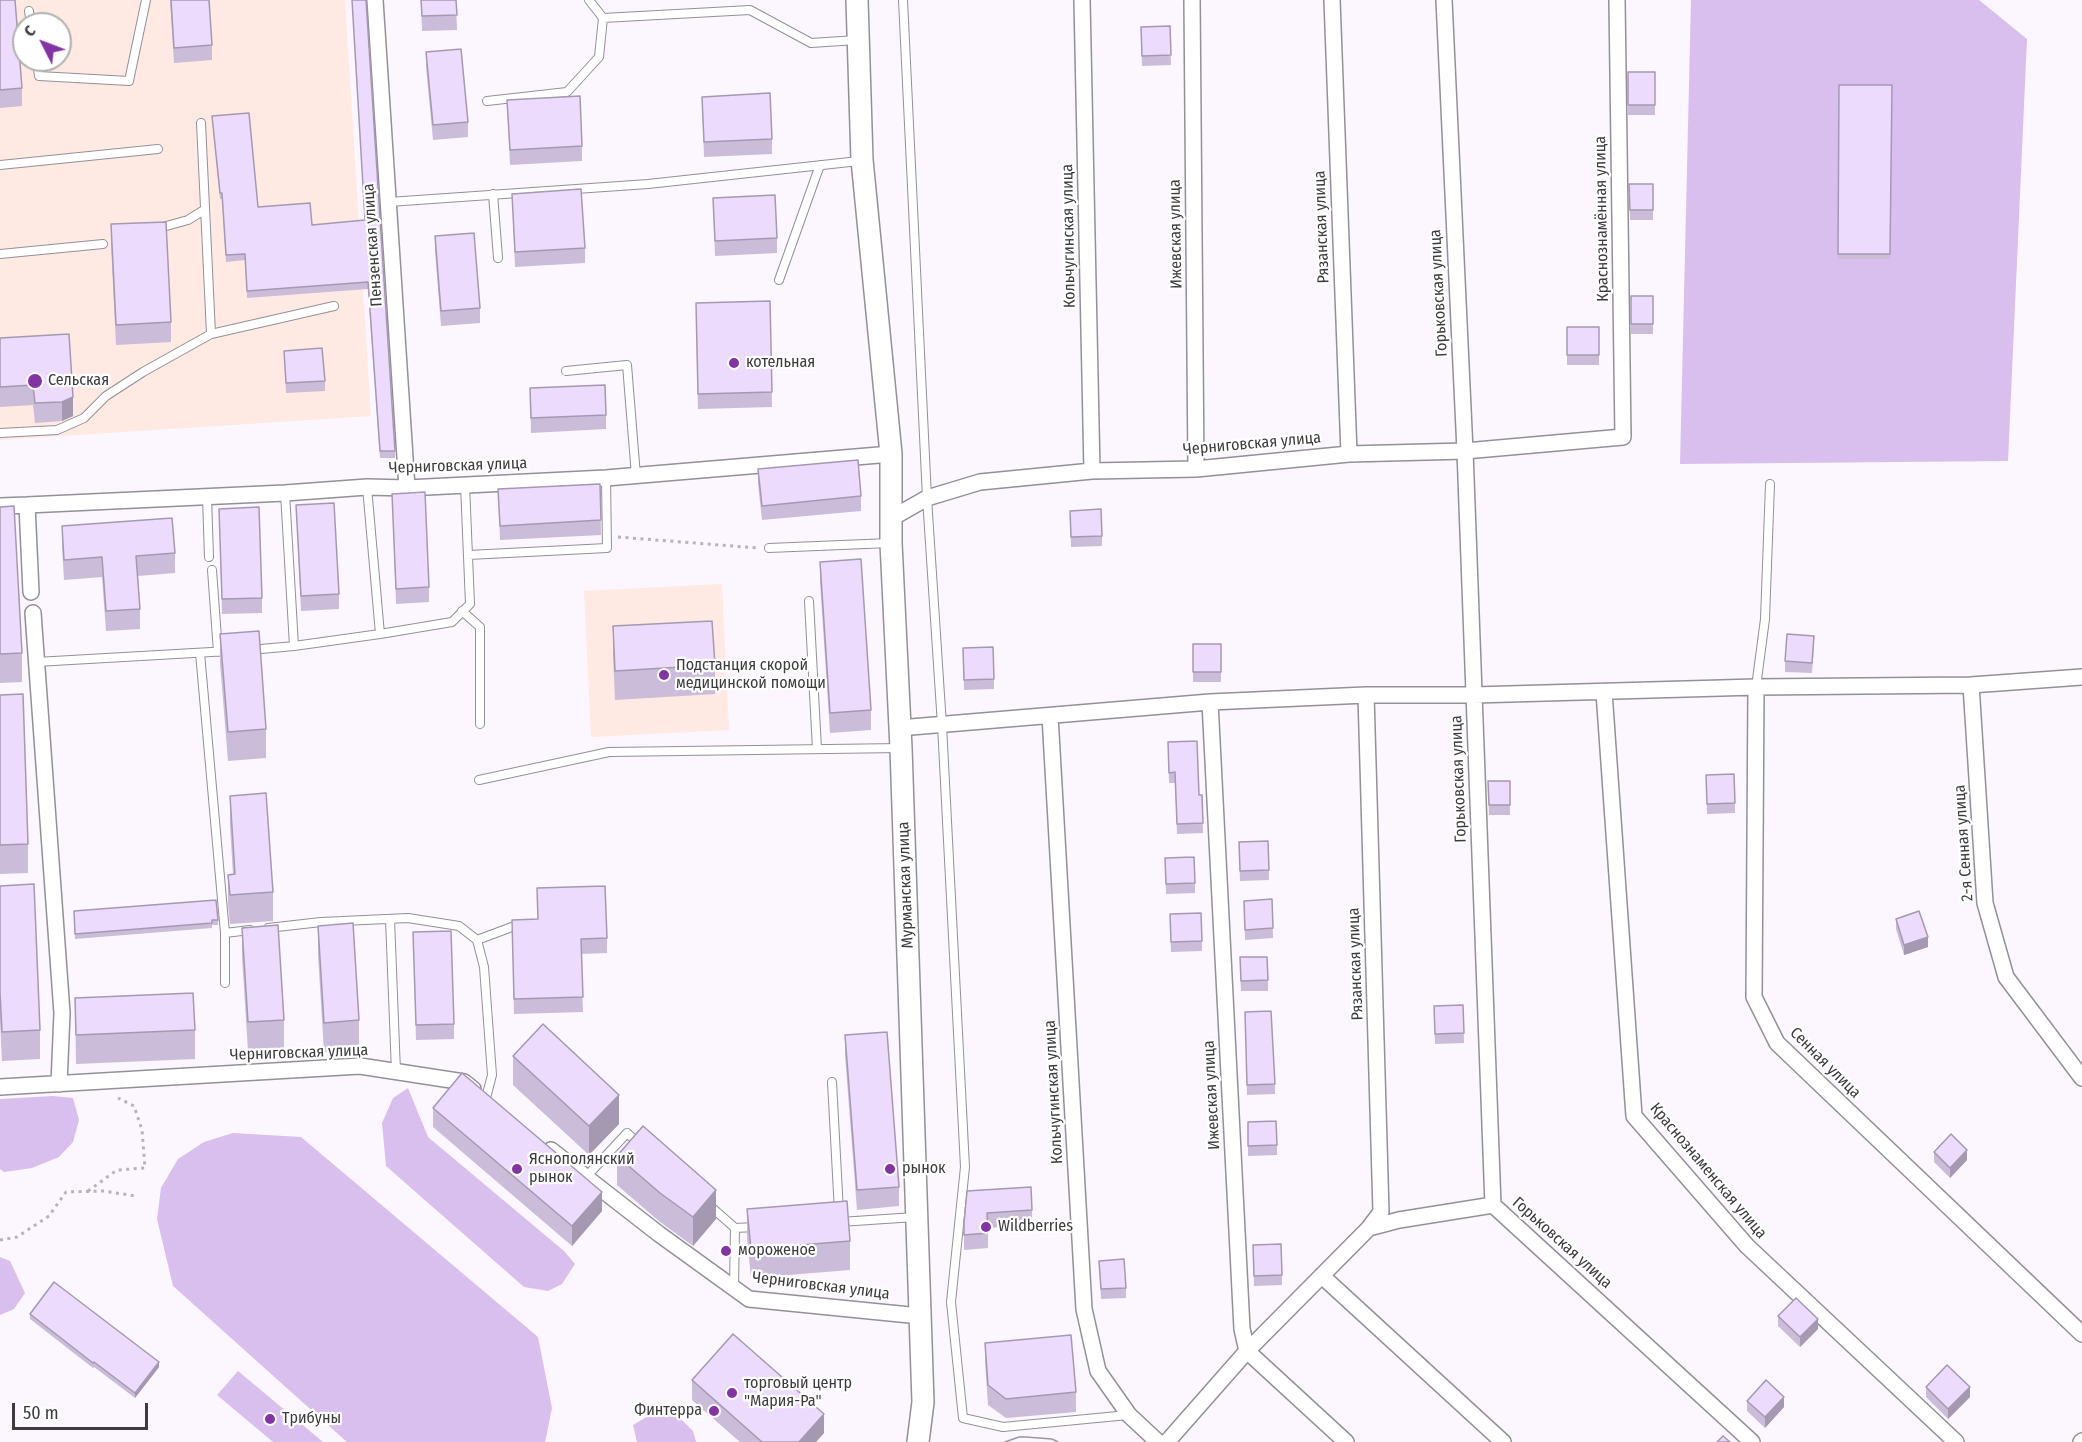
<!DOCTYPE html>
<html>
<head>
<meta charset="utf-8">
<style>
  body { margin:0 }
  #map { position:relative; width:2082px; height:1442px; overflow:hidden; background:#fbf6ff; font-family:"Fira Sans Condensed",sans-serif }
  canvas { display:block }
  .north { position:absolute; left:12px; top:12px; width:60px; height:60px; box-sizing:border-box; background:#fff; border:2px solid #b1b1b2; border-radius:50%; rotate:312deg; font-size:16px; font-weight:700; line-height:24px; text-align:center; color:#3d3b3e }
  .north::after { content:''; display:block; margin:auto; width:21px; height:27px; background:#8234a5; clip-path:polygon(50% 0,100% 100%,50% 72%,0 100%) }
  .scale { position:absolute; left:12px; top:1403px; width:136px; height:27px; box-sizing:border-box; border:3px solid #3d3b3e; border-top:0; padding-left:8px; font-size:18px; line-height:21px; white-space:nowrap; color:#3d3b3e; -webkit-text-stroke:4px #fff; paint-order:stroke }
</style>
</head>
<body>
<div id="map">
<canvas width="2082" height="1442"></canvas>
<div class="north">С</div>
<div class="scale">50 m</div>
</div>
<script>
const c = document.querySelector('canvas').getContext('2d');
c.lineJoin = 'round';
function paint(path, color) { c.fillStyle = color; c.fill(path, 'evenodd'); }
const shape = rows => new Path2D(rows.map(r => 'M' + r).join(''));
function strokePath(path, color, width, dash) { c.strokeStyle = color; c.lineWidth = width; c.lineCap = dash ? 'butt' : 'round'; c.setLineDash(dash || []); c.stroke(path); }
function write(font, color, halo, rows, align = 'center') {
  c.font = font + ' "Fira Sans Condensed",sans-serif'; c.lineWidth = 4.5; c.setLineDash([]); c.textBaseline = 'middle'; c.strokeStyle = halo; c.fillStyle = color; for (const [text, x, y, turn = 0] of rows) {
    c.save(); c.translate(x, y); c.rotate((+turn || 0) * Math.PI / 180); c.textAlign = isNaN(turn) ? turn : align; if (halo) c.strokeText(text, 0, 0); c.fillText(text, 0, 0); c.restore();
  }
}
paint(shape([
  [0,0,345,0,371,416,0,440],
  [24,24,60,24,60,60,24,60],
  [722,584,729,730,591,737,584,591]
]), '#fee9e3');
paint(shape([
  [1691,0,1979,0,2027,39,2008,461,1680,464],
  [408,1088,428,1137,564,1251,575,1264,562,1284,548,1291,524,1287,386,1166,382,1123,393,1098],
  [53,1096,73,1098,79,1120,73,1142,59,1157,32,1168,4,1172,0,1169,0,1099],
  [233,1133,301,1137,538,1337,552,1408,545,1442,347,1442,173,1286,157,1219,161,1188,178,1159,204,1142],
  [0,1257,10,1261,25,1293,14,1309,0,1315],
  [238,1371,323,1442,273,1442,217,1395],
  [650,1415,679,1417,693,1431,696,1442,637,1442,633,1425]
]), '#d8bfee');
const lane = shape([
  [589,0,603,18,750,10,811,43,857,40],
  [903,0,927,498,942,725,965,1167,951,1302,963,1418,1003,1427,1128,1415],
  [29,11,31,24],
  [37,60,39,76,129,81,146,0],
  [487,101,567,92,599,57,603,18],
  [201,123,211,334],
  [0,165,158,149],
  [493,194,498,258],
  [389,202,648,184,859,161],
  [159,228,188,220,204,210],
  [0,254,103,244],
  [779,280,820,165],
  [566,371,627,365,636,476],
  [0,433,57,430,84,418,106,396,143,372,211,334,334,306],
  [367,487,380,634],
  [285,493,294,646],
  [207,497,209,557],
  [769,548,890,543],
  [468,555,607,548,606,478],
  [212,570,218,652],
  [809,601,817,749],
  [462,611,480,627,480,724],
  [250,650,294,646,380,634,452,622,470,604,465,485],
  [200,653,225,933,225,983],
  [36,662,229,651],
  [1756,687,1765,619,1770,484],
  [479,780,609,752,901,748],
  [390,919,396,1072],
  [268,928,321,922,408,918,459,926,477,940,484,967,492,1075,486,1098],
  [225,933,250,930],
  [477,940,520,924],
  [832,1082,839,1212],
  [586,1177,627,1133,639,1144],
  [709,1205,735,1228],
  [840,1222,915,1217],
  [734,1287,735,1228,756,1227]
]);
const street = shape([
  [375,0,407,488],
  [1082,0,1092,471],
  [1192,0,1196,469],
  [1332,0,1349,454],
  [1444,0,1465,451,1493,1205,1752,1442],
  [27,505,285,493,367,487,407,488,606,478,891,454],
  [0,506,27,505,31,592],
  [892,518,927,498,980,482,1092,471,1196,469,1349,454,1465,451,1623,437,1617,0],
  [33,613,62,1013,59,1084],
  [1971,685,1985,903,2006,977,2082,1078],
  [1756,687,1754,997,1777,1043,2082,1334],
  [1604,692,1634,1116,1747,1246,1956,1442],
  [1366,695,1381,1212,1369,1228],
  [1210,702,1242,1329,1247,1351,1346,1442],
  [1050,716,1084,1309,1098,1371,1129,1415,1158,1442],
  [899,728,1210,702,1366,695,1474,695,1756,687,1971,685,2082,677],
  [0,1087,360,1066,464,1082,473,1089],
  [551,1150,659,1234,749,1299,920,1316],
  [1322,1276,1503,1442],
  [1167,1442,1247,1351,1369,1228,1399,1220,1493,1205],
  [2081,1442,2082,1441]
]);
const secondary = shape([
  [857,0,862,160,891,454,891,543,901,748,923,1402,918,1442]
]);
strokePath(lane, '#949097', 10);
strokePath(street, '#949097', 18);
strokePath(secondary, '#949097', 24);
strokePath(shape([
  [618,537,758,548],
  [88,1191,117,1170,145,1168,142,1130,134,1106,118,1098],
  [0,1240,17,1237,49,1216,66,1192,103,1191,136,1196]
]), '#b7b3ba', 3, [3, 4.5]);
strokePath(lane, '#fff', 8);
strokePath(street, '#fff', 15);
strokePath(secondary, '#fff', 21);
strokePath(shape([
  [1005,1442,1019,1437,1026,1437,1052,1439,1058,1442]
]), '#9c989e', 1.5);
paint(shape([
  [0,0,22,88,22,106,0,108],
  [170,0,209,0,212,45,212,60,174,63],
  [421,0,456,0,457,30,422,31],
  [1170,26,1171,65,1142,66,1141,27],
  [426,52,468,122,468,137,433,140,426,67],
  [1628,72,1655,72,1655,115,1628,115],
  [1839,85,1892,85,1890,259,1838,259],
  [702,97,772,139,772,154,704,157],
  [507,100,582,146,582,161,510,165],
  [212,116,258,207,312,225,364,220,395,451,395,458,380,458,368,289,247,298,245,260,226,262,222,199,220,199],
  [1629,184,1653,184,1653,220,1630,220],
  [512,194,585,248,585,263,515,267],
  [713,198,777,238,777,253,715,256],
  [111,224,171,322,171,342,116,345,111,244],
  [435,236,480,308,480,323,441,326,435,251],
  [1631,296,1653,296,1653,334,1631,334],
  [770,301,772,407,698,409,696,318],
  [1567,327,1599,327,1599,365,1567,365],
  [69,334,73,416,62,421,35,423,33,405,0,407,0,338],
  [284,351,325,381,325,391,286,393],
  [530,388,606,415,606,429,531,433],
  [758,469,861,496,861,511,762,520,758,484],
  [600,484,601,535,500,540,498,489],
  [392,494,429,587,429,602,396,604],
  [296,505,339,594,339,609,301,611],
  [0,507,22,653,22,682,0,683],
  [219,509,262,598,262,613,222,614],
  [1070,511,1102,536,1102,546,1071,547],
  [62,526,175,553,175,573,138,576,140,609,140,629,106,631,102,577,64,580,62,546],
  [820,562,871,710,871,730,830,733,820,582],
  [613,626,715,665,715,694,615,700,613,655],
  [220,634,266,729,266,758,228,761,220,663],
  [1193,644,1221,644,1221,682,1193,682],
  [1814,646,1812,673,1785,672,1785,661],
  [963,648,994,679,994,689,964,690],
  [0,695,28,844,28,873,0,874],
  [1168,742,1199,795,1202,795,1203,833,1177,834,1175,783,1169,783],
  [1734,774,1735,813,1707,814,1706,775],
  [1488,781,1510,781,1510,815,1489,815],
  [230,796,273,892,273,921,230,924,228,904,228,875,233,875,230,825],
  [1239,842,1269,870,1269,880,1240,881],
  [1165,858,1195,883,1195,893,1166,894],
  [0,886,40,1030,40,1059,2,1061,0,1021],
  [1272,899,1273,938,1245,940,1244,901],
  [74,911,218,920,218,925,212,925,212,928,75,939],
  [1170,914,1202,941,1202,951,1171,952],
  [1896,919,1928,947,1904,955,1896,929],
  [512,920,607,938,607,953,581,954,583,1012,514,1014],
  [318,926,359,1020,359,1049,324,1052,318,955],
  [242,928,284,1020,284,1049,248,1051,242,957],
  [413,932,454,1024,454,1039,416,1040],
  [1240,967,1268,980,1268,991,1241,991],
  [75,998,195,1030,195,1059,76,1064],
  [1463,1005,1464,1043,1435,1044,1434,1006],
  [1245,1012,1275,1084,1275,1094,1247,1095],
  [845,1035,899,1187,899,1206,857,1210,845,1055],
  [513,1056,619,1124,589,1155,513,1085],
  [433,1108,602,1211,572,1246,433,1127],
  [1248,1122,1277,1145,1277,1155,1248,1156],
  [1934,1152,1967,1160,1950,1178,1934,1162],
  [617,1156,716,1219,693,1246,660,1222,617,1185],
  [967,1191,1032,1210,1032,1225,988,1228,988,1248,964,1250,964,1223],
  [747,1209,850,1241,850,1270,751,1278,747,1238],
  [1253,1245,1282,1275,1282,1285,1254,1286],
  [1099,1261,1126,1288,1126,1298,1101,1299],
  [30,1314,159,1367,135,1398,94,1367,93,1368,30,1319],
  [1778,1316,1818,1329,1800,1347,1778,1326],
  [985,1343,1076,1392,1076,1412,1006,1418,988,1405,985,1362],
  [692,1380,824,1433,816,1442,740,1442,692,1400],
  [1926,1387,1970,1397,1948,1419,1926,1397],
  [1747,1401,1784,1407,1765,1428,1747,1411]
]), '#cbbcda');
paint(shape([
  [73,397,73,416,62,421,62,402],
  [1928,937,1928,947,1904,955,1904,945],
  [619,1095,619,1124,589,1155,589,1126],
  [1967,1150,1967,1160,1950,1178,1950,1168],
  [716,1190,716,1219,693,1246,693,1217],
  [602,1192,602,1211,572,1246,572,1226],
  [1818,1319,1818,1329,1800,1347,1800,1337],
  [159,1362,159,1367,135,1398,135,1393],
  [1970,1387,1970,1397,1948,1419,1948,1409],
  [1784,1397,1784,1407,1765,1428,1765,1417],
  [824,1414,824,1433,816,1442,799,1442]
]), '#a599b1');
const building = shape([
  [0,0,15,0,22,88,0,90,0,0],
  [171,0,209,0,212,45,174,48,171,0],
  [352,0,366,0,395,451,380,451,368,282,247,291,245,254,226,255,222,193,220,193,212,116,249,113,258,207,310,203,312,225,365,220,352,0],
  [421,0,456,0,457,15,422,16,421,0],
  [1170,26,1171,55,1142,56,1141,27,1170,26],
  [461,49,468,122,433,125,426,52,461,49],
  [1628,72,1655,72,1655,105,1628,105,1628,72],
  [1839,85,1892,85,1890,254,1838,254,1839,85],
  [770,93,772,139,704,142,702,97,770,93],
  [580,96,582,146,510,150,507,100,580,96],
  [1629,184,1653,184,1653,210,1630,210,1629,184],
  [581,189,585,248,515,252,512,194,581,189],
  [775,195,777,238,715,241,713,198,775,195],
  [166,222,171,322,116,325,111,224,166,222],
  [474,233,480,308,441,311,435,236,474,233],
  [1631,296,1653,296,1653,324,1631,324,1631,296],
  [770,301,772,392,698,394,696,303,770,301],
  [1567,327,1599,327,1599,355,1567,355,1567,327],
  [69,334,73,397,62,402,35,403,33,385,0,387,0,338,69,334],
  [322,348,325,381,286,383,284,351,322,348],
  [605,385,606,415,531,418,530,388,605,385],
  [858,460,861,496,762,506,758,469,858,460],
  [600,484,601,520,500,526,498,489,600,484],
  [425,492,429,587,396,589,392,494,425,492],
  [334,503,339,594,301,596,296,505,334,503],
  [14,506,22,653,0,654,0,507,14,506],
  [259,507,262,598,222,599,219,509,259,507],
  [1101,509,1102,536,1071,537,1070,511,1101,509],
  [172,518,175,553,136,556,140,609,106,611,102,557,64,560,62,526,172,518],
  [861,559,871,710,830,713,820,562,861,559],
  [712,621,715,665,615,671,613,626,712,621],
  [259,631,266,729,228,732,220,634,259,631],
  [1787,634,1814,636,1812,663,1785,661,1787,634],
  [1193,644,1221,644,1221,672,1193,672,1193,644],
  [993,647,994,679,964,680,963,648,993,647],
  [23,694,28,844,0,845,0,695,23,694],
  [1197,741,1199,795,1202,795,1203,823,1177,824,1175,772,1169,773,1168,742,1197,741],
  [1734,774,1735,803,1707,804,1706,775,1734,774],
  [1488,781,1510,781,1510,805,1489,805,1488,781],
  [266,793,273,892,230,895,228,875,235,874,230,796,266,793],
  [1268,841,1269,870,1240,871,1239,842,1268,841],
  [1194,857,1195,883,1166,884,1165,858,1194,857],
  [34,884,40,1030,2,1032,0,992,0,886,34,884],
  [605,886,607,938,581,939,583,997,514,999,512,920,538,919,537,888,605,886],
  [1272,899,1273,928,1245,930,1244,901,1272,899],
  [216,900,218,920,212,920,212,923,75,934,74,911,216,900],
  [1919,911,1928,937,1904,945,1896,919,1919,911],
  [1201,913,1202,941,1171,942,1170,914,1201,913],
  [353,923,359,1020,324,1023,318,926,353,923],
  [278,925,284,1020,248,1022,242,928,278,925],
  [451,931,454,1024,416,1025,413,932,451,931],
  [1240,957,1267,957,1268,980,1241,981,1240,957],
  [193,993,195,1030,76,1035,75,998,193,993],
  [1463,1005,1464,1033,1435,1034,1434,1006,1463,1005],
  [1271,1011,1275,1084,1247,1085,1245,1012,1271,1011],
  [543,1024,619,1095,589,1126,513,1056,543,1024],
  [887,1032,899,1187,857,1190,845,1035,887,1032],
  [462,1073,602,1192,572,1226,433,1108,462,1073],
  [1276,1121,1277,1145,1248,1146,1248,1122,1276,1121],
  [643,1126,716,1190,693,1217,660,1193,617,1156,643,1126],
  [1951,1134,1967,1150,1950,1168,1934,1152,1951,1134],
  [1031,1187,1032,1210,987,1213,988,1233,964,1235,964,1223,967,1191,1031,1187],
  [847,1201,850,1241,751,1249,747,1209,847,1201],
  [1281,1244,1282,1275,1254,1276,1253,1245,1281,1244],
  [1124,1259,1126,1288,1101,1289,1099,1261,1124,1259],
  [54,1282,159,1362,135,1393,94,1362,93,1363,30,1314,54,1282],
  [1796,1298,1818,1319,1800,1337,1778,1316,1796,1298],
  [733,1334,824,1414,799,1442,762,1442,692,1380,733,1334],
  [1071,1335,1076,1392,1006,1399,988,1385,985,1343,1071,1335],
  [1947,1365,1970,1387,1948,1409,1926,1387,1947,1365],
  [1766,1380,1784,1397,1765,1417,1747,1401,1766,1380],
  [1723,1436,1730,1442,1717,1442,1723,1436]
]);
paint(building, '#ecdbfd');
strokePath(building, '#a599b1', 1.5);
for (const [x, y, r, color] of [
  [734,363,6,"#8234a5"],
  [35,381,8,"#8234a5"],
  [664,675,6,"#8234a5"],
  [517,1169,6,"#8234a5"],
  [890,1169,6,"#8234a5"],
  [986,1227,6,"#8234a5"],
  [726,1251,6,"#8234a5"],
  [732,1393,6,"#8234a5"],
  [714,1411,6,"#8234a5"],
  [270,1419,6,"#8234a5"]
]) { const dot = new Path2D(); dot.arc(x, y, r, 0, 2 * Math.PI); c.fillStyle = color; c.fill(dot); strokePath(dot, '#fff', 2); }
write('16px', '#3d3b3e', '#fff', [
  ["Краснознамённая улица",1602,219,-91],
  ["Рязанская улица",1322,227,-92],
  ["Ижевская улица",1176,234,-91],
  ["Кольчугинская улица",1069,236,-91],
  ["Пензенская улица",373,245,-94],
  ["Горьковская улица",1439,293,-93],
  ["Черниговская улица",1252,444,-5],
  ["Черниговская улица",458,466,-2],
  ["Горьковская улица",1459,779,-92],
  ["2-я Сенная улица",1964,843,-94],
  ["Мурманская улица",906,885,-92],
  ["Рязанская улица",1356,964,-92],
  ["Черниговская улица",299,1053,-2],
  ["Сенная улица",1825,1063,45],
  ["Кольчугинская улица",1054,1092,-93],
  ["Ижевская улица",1212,1095,-93],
  ["Краснознаменская улица",1708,1171,50],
  ["Горьковская улица",1562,1243,42],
  ["Черниговская улица",821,1286,7]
]);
write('16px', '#3d3b3e', '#fff', [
  ["котельная",746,363],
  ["Сельская",48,381],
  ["Подстанция скорой",676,666],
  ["медицинской помощи",676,684],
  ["Яснополянский",529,1160],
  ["рынок",529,1178],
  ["рынок",902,1169],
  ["Wildberries",998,1227],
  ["мороженое",738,1251],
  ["торговый центр",744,1384],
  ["\"Мария-Ра\"",744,1402],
  ["Финтерра",702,1411,"right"],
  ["Трибуны",282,1419]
], 'left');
</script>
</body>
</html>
